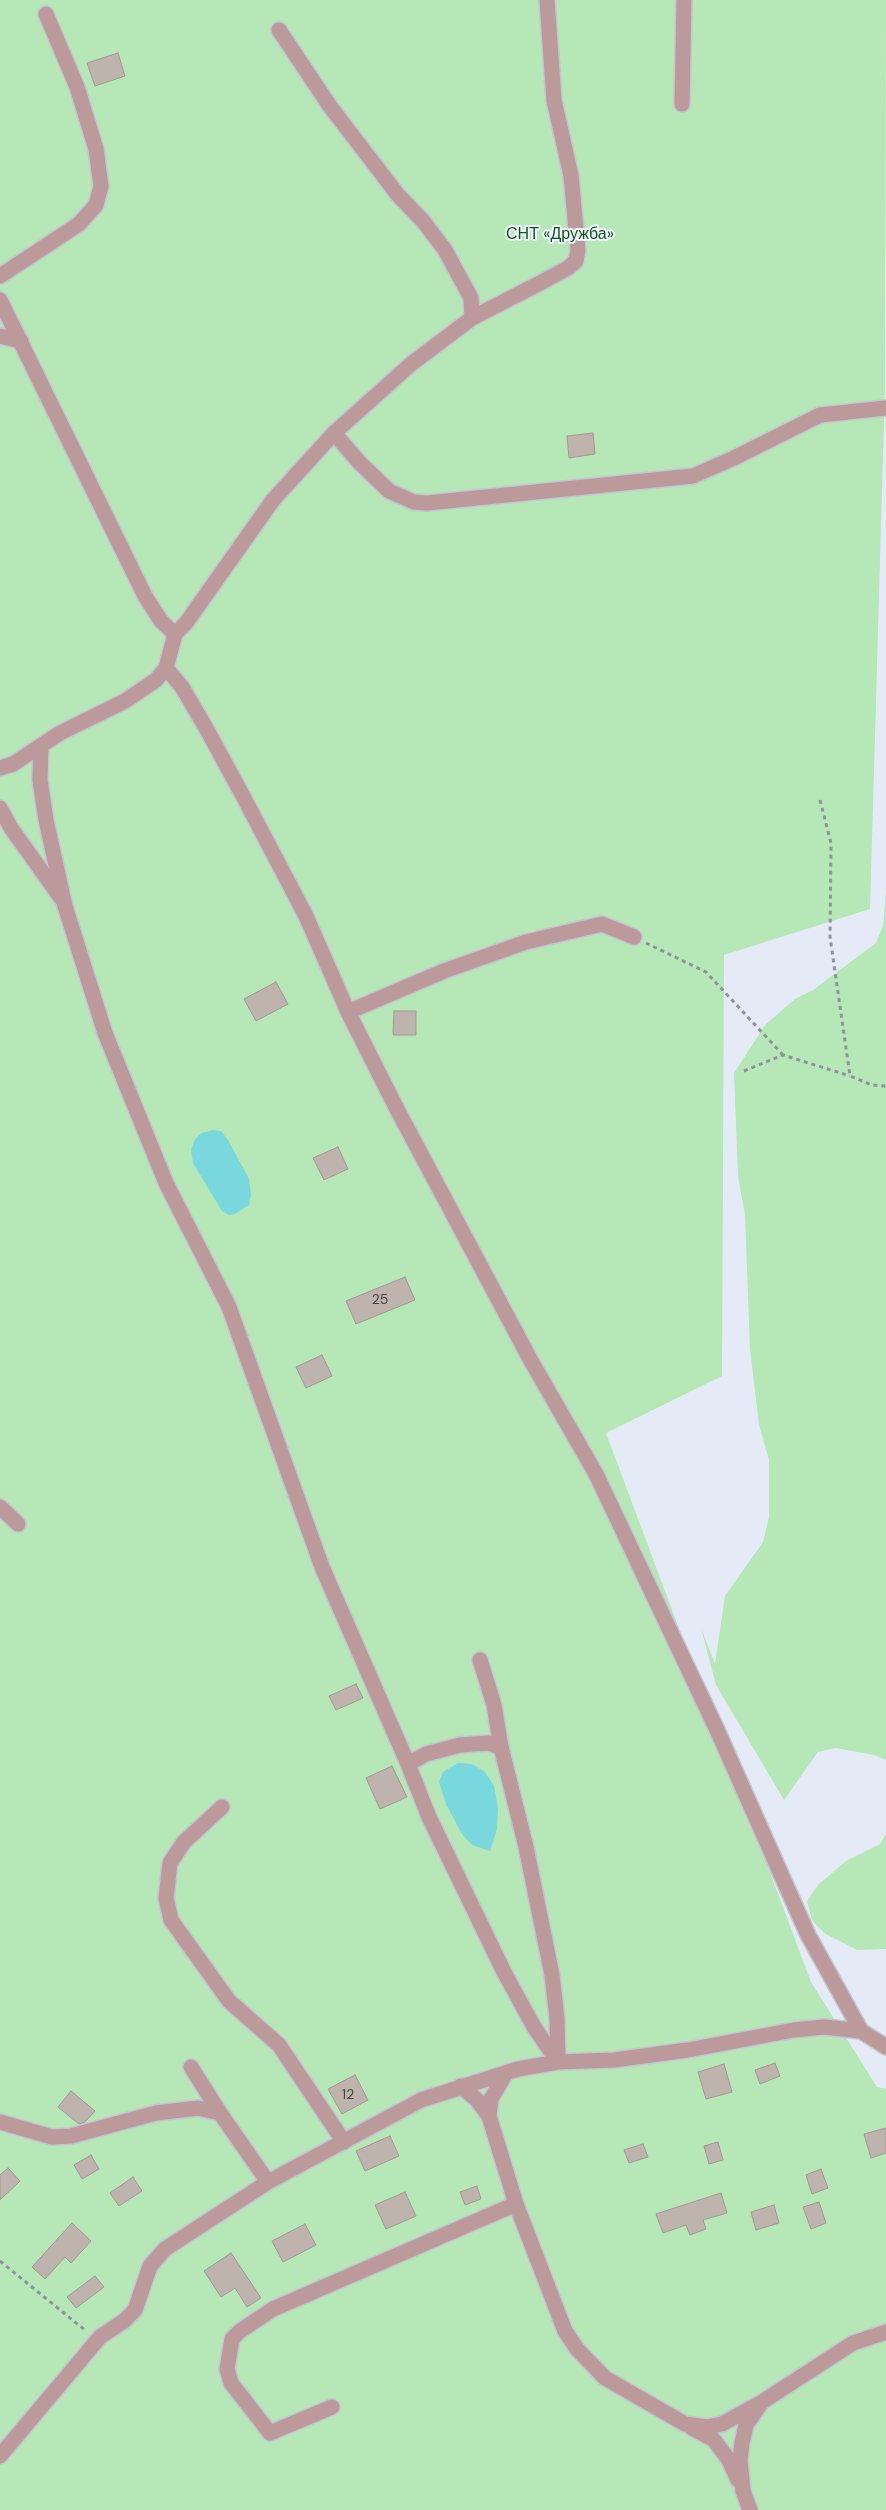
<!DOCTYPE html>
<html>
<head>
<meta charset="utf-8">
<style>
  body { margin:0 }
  canvas { display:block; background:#e5ebf6 }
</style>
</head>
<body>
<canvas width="886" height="2510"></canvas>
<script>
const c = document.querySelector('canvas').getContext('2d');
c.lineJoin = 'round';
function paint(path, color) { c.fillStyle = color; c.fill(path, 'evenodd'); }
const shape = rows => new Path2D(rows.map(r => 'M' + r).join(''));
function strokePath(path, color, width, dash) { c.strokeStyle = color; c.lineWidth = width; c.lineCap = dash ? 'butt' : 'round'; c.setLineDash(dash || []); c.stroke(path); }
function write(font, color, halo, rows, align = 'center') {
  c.font = font + ' "DM Sans",sans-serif'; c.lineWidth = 4; c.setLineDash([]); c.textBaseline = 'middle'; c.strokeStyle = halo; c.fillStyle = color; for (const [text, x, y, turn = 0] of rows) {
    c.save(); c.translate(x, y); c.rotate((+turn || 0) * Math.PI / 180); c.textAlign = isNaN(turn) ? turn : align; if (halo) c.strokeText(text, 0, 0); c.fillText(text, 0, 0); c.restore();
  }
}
paint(shape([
  [0,0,886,0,885,388,870,909,724,955,722,1376,606,1433,811,1982,877,2087,886,2089,886,2510,0,2510],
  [886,893,886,1760,874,1755,836,1748,818,1752,784,1800,716,1685,701,1628,715,1664,725,1596,763,1542,769,1517,769,1460,759,1425,750,1349,745,1215,738,1176,734,1073,765,1025,795,999,813,990,876,943,883,926],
  [886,1834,886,1949,857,1950,824,1933,812,1920,807,1901,818,1885,846,1861,880,1844]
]), '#b6e7b6');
paint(shape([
  [213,1130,221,1131,228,1140,249,1179,251,1195,249,1205,235,1214,229,1215,222,1211,193,1163,191,1150,195,1139,201,1133],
  [458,1763,472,1764,485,1772,494,1786,498,1808,497,1829,490,1851,472,1845,462,1834,446,1804,439,1782,443,1772]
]), '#78d8dd');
const building = shape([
  [118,53,125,76,95,86,87,63,118,53],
  [593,433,595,454,569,458,567,436,593,433],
  [276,982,288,1004,256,1021,244,999,276,982],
  [394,1011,416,1011,416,1035,393,1035,394,1011],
  [338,1147,348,1169,324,1180,313,1158,338,1147],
  [405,1277,415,1300,356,1324,346,1301,405,1277],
  [322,1355,332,1376,306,1388,296,1367,322,1355],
  [356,1684,363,1698,336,1710,329,1696,356,1684],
  [392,1766,407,1797,380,1809,366,1778,392,1766],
  [775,2063,780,2076,760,2084,755,2070,775,2063],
  [724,2064,732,2092,706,2099,698,2072,724,2064],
  [355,2075,368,2100,342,2114,328,2089,355,2075],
  [71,2091,95,2111,85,2122,79,2124,58,2107,71,2091],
  [886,2128,886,2153,871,2158,864,2134,886,2128],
  [390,2136,399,2156,365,2171,356,2151,390,2136],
  [718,2142,723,2160,709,2164,704,2146,718,2142],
  [643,2144,648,2157,629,2163,624,2150,643,2144],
  [91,2155,99,2169,82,2179,74,2165,91,2155],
  [8,2168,20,2181,0,2200,0,2175,8,2168],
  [821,2169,828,2188,812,2194,806,2175,821,2169],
  [133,2177,142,2191,119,2206,110,2193,133,2177],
  [477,2186,481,2199,465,2205,460,2192,477,2186],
  [405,2192,416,2216,386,2229,375,2205,405,2192],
  [721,2193,727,2213,703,2220,706,2229,690,2235,686,2225,663,2233,656,2214,721,2193],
  [819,2202,826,2223,811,2229,803,2207,819,2202],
  [774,2205,779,2223,756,2230,751,2212,774,2205],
  [72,2223,91,2241,71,2263,65,2257,45,2279,32,2267,72,2223],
  [305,2224,316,2245,283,2262,272,2241,305,2224],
  [231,2253,261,2298,247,2307,235,2288,221,2297,204,2271,231,2253],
  [95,2276,104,2287,76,2308,67,2297,95,2276]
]);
paint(building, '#beb3ad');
strokePath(building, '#a49893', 1);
const minor = shape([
  [279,30,329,105,398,195,423,221,445,250,471,298,472,318],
  [682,104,684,0],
  [0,276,79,224,96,205,101,186,96,149,77,87,46,14],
  [0,300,145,596,161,621,175,634],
  [0,336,21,341],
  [334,433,359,462,389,491,414,502,427,503,693,476,734,458,820,415,886,408],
  [166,668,182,687,206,728,243,796,306,916,348,1012,398,1111,530,1359,596,1474,717,1730,808,1935,861,2031],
  [41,746,40,780,46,820,65,906,105,1033,166,1183,229,1307,322,1567,408,1764,429,1817,504,1972,534,2027,558,2062,557,2018,552,1975,526,1847,501,1747,494,1705,480,1660],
  [0,768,13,764,60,733,125,701,156,680,166,668,175,634,186,623,273,500,334,433,411,364,472,318,540,283,568,268,576,261,578,250,571,176,554,100,547,0],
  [0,808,11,828,61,898],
  [348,1012,444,971,526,942,602,924,634,937],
  [0,1507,18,1524],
  [408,1764,426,1754,460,1745,488,1743,501,1747],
  [222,1807,184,1842,170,1863,166,1898,171,1920,229,2001,279,2045,344,2142],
  [191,2067,220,2113],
  [506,2073,491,2099,489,2116,516,2204,565,2331,577,2349,605,2378,685,2424,707,2427,722,2424,762,2402],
  [461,2086,477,2100,489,2116],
  [0,2122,52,2137,71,2136,156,2113,198,2108,220,2113,268,2182],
  [332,2407,270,2433,231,2383,227,2369,232,2339,240,2331,273,2309,516,2204],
  [692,2428,713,2439,729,2460,738,2480],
  [0,2456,100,2337,124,2321,135,2310,150,2266,165,2249,268,2182,421,2100,518,2069,558,2062,614,2060,688,2050,794,2030,824,2027,861,2031,886,2047],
  [750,2510,743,2491,740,2460,742,2443,746,2425,762,2402,853,2343,886,2332]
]);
strokePath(minor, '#c1c6d0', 18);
strokePath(shape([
  [820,800,831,843,830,937,850,1076,872,1085,886,1086],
  [646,943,706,972,783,1055],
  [744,1071,783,1055,850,1076],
  [0,2261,86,2331]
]), '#8e929a', 3, [4, 4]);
strokePath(minor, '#bc999b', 15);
write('14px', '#444345', null, [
  ["25",380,1300],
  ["12",348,2095]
]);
write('16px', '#095715', '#f4f8ff', [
  ["СНТ «Дружба»",560,235]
]);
</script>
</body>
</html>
